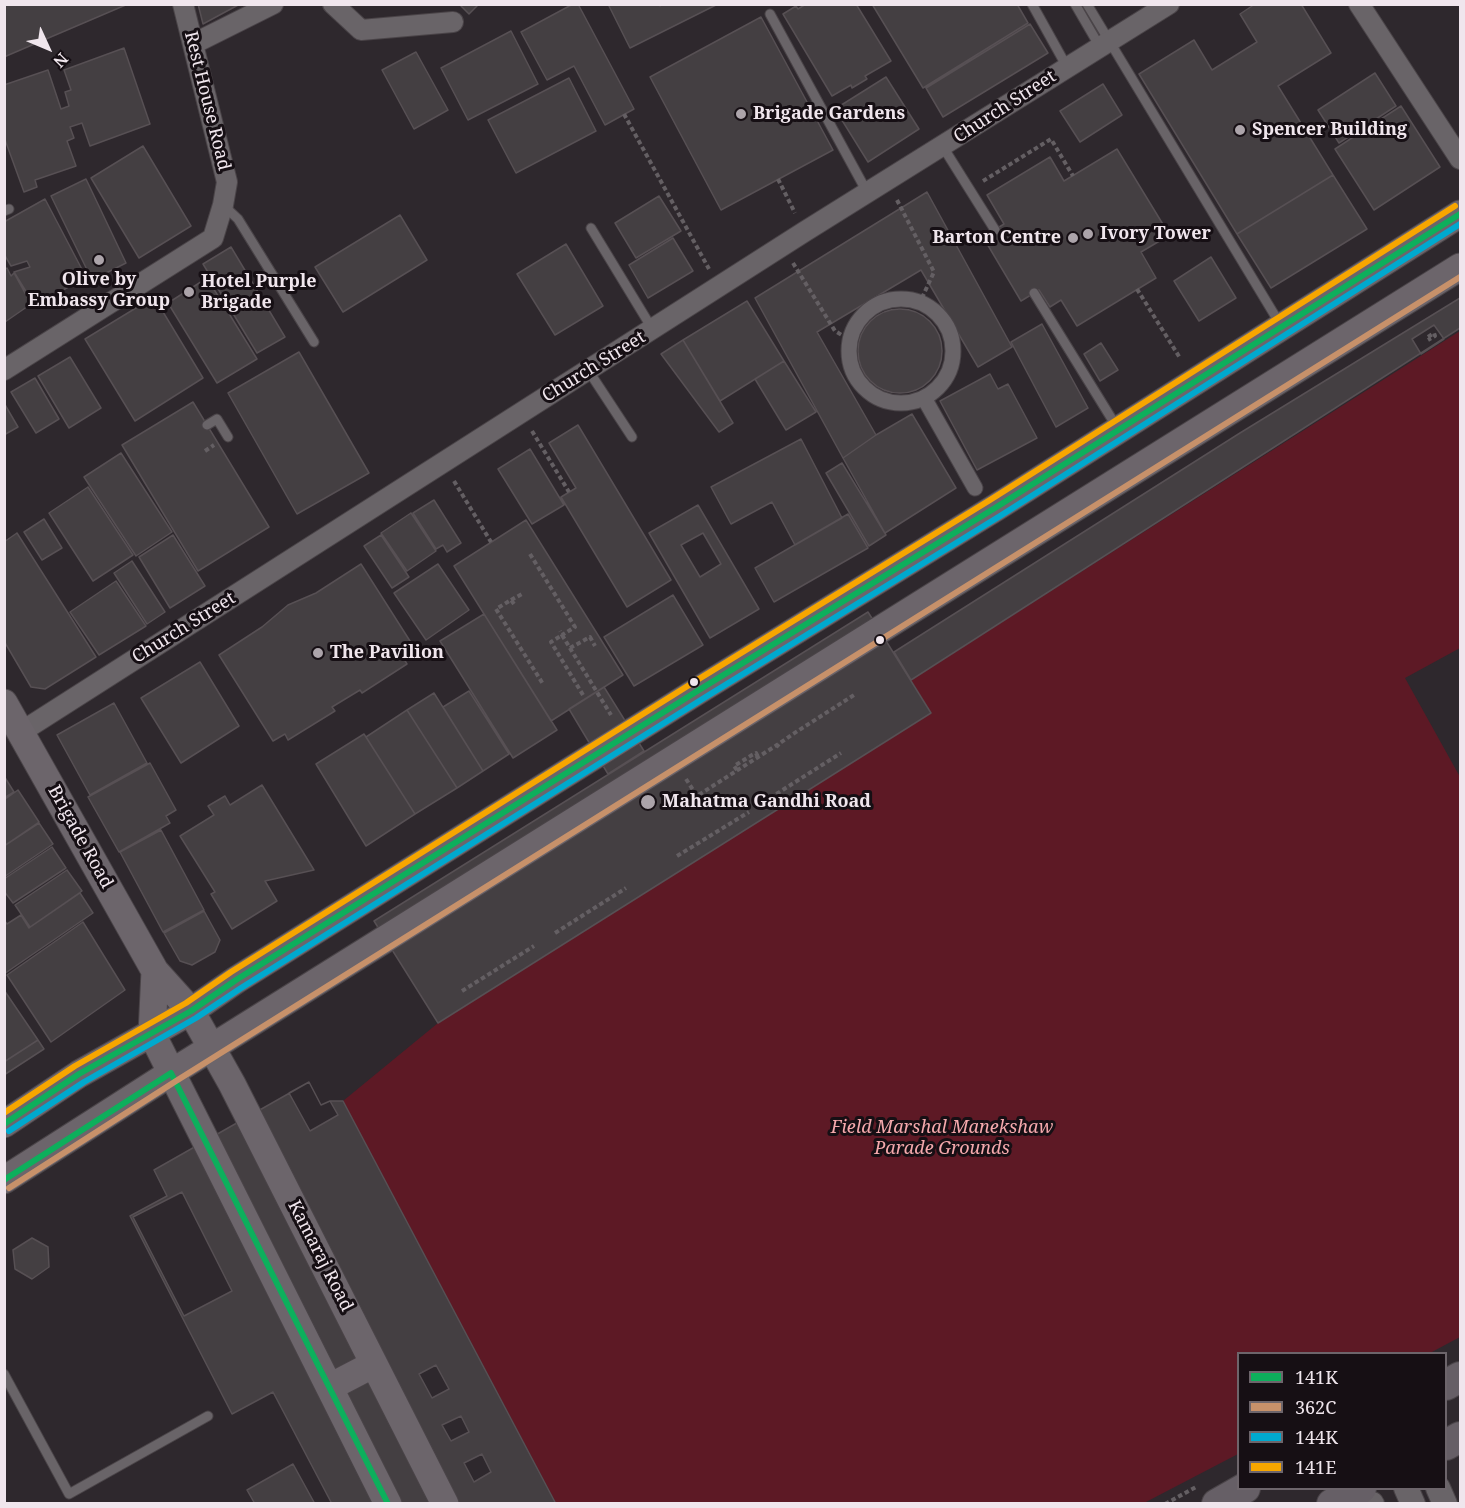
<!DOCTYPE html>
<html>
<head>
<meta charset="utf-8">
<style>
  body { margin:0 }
  #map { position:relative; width:1465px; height:1508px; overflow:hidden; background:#2e282d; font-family:"Noto Serif",serif }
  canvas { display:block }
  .frame { position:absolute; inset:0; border:6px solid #f0e6ed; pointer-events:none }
  .legend { position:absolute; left:1237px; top:1352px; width:210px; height:138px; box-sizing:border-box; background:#160f14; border:2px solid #6d656b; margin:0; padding:8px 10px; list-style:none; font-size:18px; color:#f0e6ed }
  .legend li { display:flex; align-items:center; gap:12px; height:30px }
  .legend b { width:30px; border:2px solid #6d656b }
  .north { position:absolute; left:18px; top:18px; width:60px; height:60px; -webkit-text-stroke:4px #160f14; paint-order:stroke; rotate:134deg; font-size:16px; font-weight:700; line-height:24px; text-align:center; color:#f0e6ed }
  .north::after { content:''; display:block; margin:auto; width:21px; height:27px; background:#f0e6ed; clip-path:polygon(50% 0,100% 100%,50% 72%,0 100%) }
</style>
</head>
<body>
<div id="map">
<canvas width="1465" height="1508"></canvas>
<div class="frame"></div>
<ul class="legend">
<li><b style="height:8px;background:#0daf5c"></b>141K</li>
<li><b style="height:8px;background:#c7916a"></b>362C</li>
<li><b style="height:8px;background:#00a9ce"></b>144K</li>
<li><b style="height:8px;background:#f7a600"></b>141E</li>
</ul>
<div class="north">N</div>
</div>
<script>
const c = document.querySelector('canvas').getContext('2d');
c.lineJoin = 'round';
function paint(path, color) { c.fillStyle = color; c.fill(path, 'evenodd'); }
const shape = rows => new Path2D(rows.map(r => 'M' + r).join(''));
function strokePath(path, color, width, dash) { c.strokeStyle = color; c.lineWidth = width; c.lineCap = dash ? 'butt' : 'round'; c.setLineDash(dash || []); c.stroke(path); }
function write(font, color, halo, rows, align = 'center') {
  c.font = font + ' "Noto Serif",serif'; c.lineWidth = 6; c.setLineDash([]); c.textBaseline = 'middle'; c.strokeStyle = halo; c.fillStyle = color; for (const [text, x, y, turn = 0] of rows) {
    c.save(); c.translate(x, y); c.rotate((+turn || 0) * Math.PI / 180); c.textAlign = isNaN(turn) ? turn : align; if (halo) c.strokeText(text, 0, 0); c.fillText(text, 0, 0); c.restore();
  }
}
paint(shape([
  [1460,331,1460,648,1405,678,1460,777,1460,1337,1430,1353,1238,1354,1238,1454,1144,1503,556,1503,343,1101,438,1023,931,713,911,680]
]), '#5d1925');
const building = shape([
  [4,4,128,4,4,57,4,4],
  [198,4,240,4,203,24,198,4],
  [459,4,479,4,469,14,459,4],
  [573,4,578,4,634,109,605,125,574,66,547,80,521,32,573,4],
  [608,4,659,4,660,6,663,4,718,4,630,48,608,4],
  [806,4,856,4,891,61,865,76,867,79,852,88,851,85,832,96,783,14,796,6,798,9,806,4],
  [872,4,1017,4,1028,23,923,88,872,4],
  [1255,4,1301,4,1331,53,1278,86,1333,175,1237,234,1139,74,1194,40,1212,70,1257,42,1240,14,1255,4],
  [761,17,833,150,721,210,650,77,761,17],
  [1030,24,1048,53,943,117,926,88,1030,24],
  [511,31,538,84,468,120,441,68,511,31],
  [124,48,150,124,90,146,82,123,70,127,74,138,67,141,76,166,35,180,37,187,24,192,4,137,4,85,48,70,61,109,69,106,65,92,71,90,64,70,124,48],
  [416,52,448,110,414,129,382,70,416,52],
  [1375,73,1396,106,1339,143,1318,110,1375,73],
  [886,77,919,129,868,162,835,109,886,77],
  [569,78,596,131,516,173,488,120,569,78],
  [1103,84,1122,115,1080,142,1060,111,1103,84],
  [1401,106,1440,167,1374,210,1335,149,1401,106],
  [143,146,191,226,139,258,91,178,143,146],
  [1117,149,1164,226,1157,229,1163,239,1141,252,1156,278,1077,326,1061,300,1050,307,1039,290,1021,301,983,237,1004,224,987,195,1050,157,1064,181,1117,149],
  [1333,175,1367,229,1271,288,1237,234,1333,175],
  [86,179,126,263,92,280,51,196,86,179],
  [927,192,1012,347,978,367,921,270,817,332,876,435,843,458,755,298,927,192],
  [659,196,681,231,636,258,615,223,659,196],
  [45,199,86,277,35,306,14,272,30,267,27,261,11,266,4,254,4,222,45,199],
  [400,215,427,260,343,312,315,267,400,215],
  [673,238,693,271,648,298,629,265,673,238],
  [566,244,603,306,555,335,517,274,566,244],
  [231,247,285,337,257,353,203,264,231,247],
  [1211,257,1236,298,1199,321,1174,281,1211,257],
  [7,268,11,276,14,273,31,304,5,322,4,270,7,268],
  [207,278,257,359,217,383,168,303,207,278],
  [154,297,203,378,135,421,85,339,154,297],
  [1460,298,1460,328,911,680,894,652,1240,433,1460,298],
  [747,301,784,361,720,401,683,340,747,301],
  '858 351a42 42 0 1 1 84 0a42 42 0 1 1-84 0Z',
  [1042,324,1088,408,1056,427,1011,342,1042,324],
  [1434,325,1444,339,1421,354,1412,339,1434,325],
  [683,340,733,423,719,432,661,354,683,340],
  [1101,343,1118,370,1100,381,1084,354,1101,343],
  [299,352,369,473,297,514,228,393,299,352],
  [70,357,101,408,69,428,38,376,70,357],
  [784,361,816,412,786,430,755,379,784,361],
  [990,374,998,389,1008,384,1037,438,977,470,940,401,990,374],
  [35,378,59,419,36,433,11,392,35,378],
  [193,402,269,527,198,571,122,445,193,402],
  [4,403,18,427,4,435,4,403],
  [912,414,956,488,885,533,843,458,876,435,912,414],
  [578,425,671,580,627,607,561,497,576,488,549,443,578,425],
  [801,439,842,518,795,545,772,502,731,524,711,487,801,439],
  [530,449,564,505,532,524,498,469,530,449],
  [121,453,172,532,136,556,84,477,121,453],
  [842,463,886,535,869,546,826,473,842,463],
  [88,487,133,555,93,581,49,513,88,487],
  [434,500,461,543,447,552,443,545,436,549,413,513,434,500],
  [698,505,759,609,710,638,649,533,698,505],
  [703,533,721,564,700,577,681,545,703,533],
  [411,513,436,551,407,571,381,533,411,513],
  [848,514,868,548,774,602,755,568,848,514],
  [44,519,62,548,42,560,24,532,44,519],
  [526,520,623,675,551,721,454,566,526,520],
  [17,533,96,657,45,689,31,687,4,641,4,542,17,533],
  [173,535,205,586,170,608,139,557,173,535],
  [381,535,409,577,392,588,364,546,381,535],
  [132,561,165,612,147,624,114,573,132,561],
  [361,564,417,652,404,659,407,664,362,693,360,690,332,707,335,711,288,740,285,734,273,741,219,655,262,627,288,605,316,593,361,564],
  [438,564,469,610,426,640,394,593,438,564],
  [116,581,146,626,99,655,70,612,116,581],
  [673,595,703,645,634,686,604,637,673,595],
  [868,612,931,713,438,1023,374,921,868,612],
  [484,614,557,730,513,758,440,641,484,614],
  [200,662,239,726,181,763,141,698,200,662],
  [604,687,644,751,608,774,569,709,604,687],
  [469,691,509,754,483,771,443,707,469,691],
  [434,693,483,771,457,788,407,710,434,693],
  [114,703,147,763,90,795,57,735,114,703],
  [407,710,457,788,415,814,366,737,407,710],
  [364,734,415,814,366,846,316,764,364,734],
  [150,763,176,810,166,816,170,823,119,852,88,797,150,763],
  [4,776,14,792,4,798,4,776],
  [262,785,314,870,265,881,277,901,232,929,211,894,215,892,180,836,214,815,208,806,225,796,230,805,262,785],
  [18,790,39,822,4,846,4,800,18,790],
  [39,823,53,844,4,877,4,846,39,823],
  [161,830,204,910,163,932,120,852,161,830],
  [52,847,66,868,13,903,4,891,4,879,52,847],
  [67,870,82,891,30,927,15,905,67,870],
  [80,893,93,913,4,974,4,920,7,924,21,915,29,928,80,893],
  [204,911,220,940,215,952,192,965,180,961,164,933,204,911],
  [83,922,125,990,51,1042,7,975,83,922],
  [4,990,38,1040,4,1062,4,990],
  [38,1040,44,1049,4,1075,4,1062,38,1040],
  [309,1082,321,1105,330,1101,338,1115,310,1131,289,1093,309,1082],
  [309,1082,321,1105,330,1101,343,1101,556,1504,332,1504,273,1392,232,1414,130,1216,167,1196,154,1170,309,1082],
  [182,1192,232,1291,184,1316,133,1217,182,1192],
  [32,1238,48,1247,49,1267,32,1279,15,1269,13,1250,32,1238],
  [436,1365,449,1389,432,1398,419,1374,436,1365],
  [461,1416,469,1432,451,1441,442,1425,461,1416],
  [482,1454,491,1472,474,1482,464,1463,482,1454],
  [293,1464,315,1504,255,1504,247,1490,293,1464]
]);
paint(building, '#443f42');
strokePath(building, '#575054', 1.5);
const service = shape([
  [1032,4,1067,67],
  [1075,4,1100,47],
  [1087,4,1280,324],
  [770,14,867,192],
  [943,147,995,230],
  [223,205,238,219,314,342],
  [4,211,9,209],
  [591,228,653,330],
  [1034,293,1118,429],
  [588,370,632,437],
  [207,425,217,419,228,437],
  [4,1374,69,1494,208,1416]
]);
const pedestrian = shape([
  '849 351a52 52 0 1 1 104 0a52 52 0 1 1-104 0Z',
  [924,398,975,488]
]);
const minor = shape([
  [333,4,361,30,453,22],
  [1359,4,1460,159],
  [193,44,273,4],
  [4,370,213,238,223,205,227,182,183,4],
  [21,732,804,232,1169,4]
]);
const tertiary = shape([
  [1406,1488,1413,1504],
  [1438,1488,1445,1504],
  [1337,1501,1372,1504]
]);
const secondary = shape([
  [4,703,155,971,191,1011,232,1084,445,1504],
  [155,971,152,1034,388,1504],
  [4,1124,79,1074,191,1011,236,980,699,690,995,508,1460,214],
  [4,1180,171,1073,1460,267],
  [330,1387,374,1364]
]);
const primary = shape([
  [1446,1385,1460,1377],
  [1446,1445,1460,1437],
  [1217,1504,1245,1488],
  [1332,1504,1361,1488]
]);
strokePath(service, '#4a4448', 11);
strokePath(pedestrian, '#4a4448', 17);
strokePath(minor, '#4a4448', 22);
strokePath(tertiary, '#4a4448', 26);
strokePath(secondary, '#4a4448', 29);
strokePath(primary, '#4a4448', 32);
strokePath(shape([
  [624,114,709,269],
  [778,179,795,213],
  [983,181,1051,139,1073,176],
  [897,200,934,272,920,302],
  [793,263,835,331,850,340],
  [1137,289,1180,358],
  [1428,337,1434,333,1435,336,1428,340],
  [532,431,569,492],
  [205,451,214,445],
  [454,481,491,542],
  [530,554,575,627,562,635,560,631],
  [511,600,522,594],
  [514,604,511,600,496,609,543,684],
  [570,648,590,637,595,646],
  [583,695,551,642,562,635,611,715],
  [779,747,777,745,793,734,854,695],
  [737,770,734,766,752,755,756,753,758,757],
  [686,779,697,796,777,745],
  [770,798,841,753],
  [677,856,749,812],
  [555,933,626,888],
  [462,991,534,946],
  [1165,1504,1196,1487]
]), '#645f63', 4, [4.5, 3]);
strokePath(service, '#696468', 9);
strokePath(pedestrian, '#696468', 15);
strokePath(minor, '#696468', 20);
strokePath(tertiary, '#696468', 24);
strokePath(secondary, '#6c656b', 27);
strokePath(primary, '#665f66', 30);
strokePath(shape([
  [4,1124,79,1074,191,1011,236,980,699,690,995,508,1460,214],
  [4,1180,171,1073,388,1504]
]), '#0daf5c', 6);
strokePath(shape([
  [9,1188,176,1081,1460,277]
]), '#c7916a', 6);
strokePath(shape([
  [9,1131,84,1082,196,1018,241,988,704,698,1000,516,1460,224]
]), '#00a9ce', 6);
strokePath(shape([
  [4,1113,75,1066,186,1003,231,972,694,682,990,500,1455,206]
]), '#f7a600', 6);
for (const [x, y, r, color] of [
  [741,114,6,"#aca4aa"],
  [1240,130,6,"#aca4aa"],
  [1088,234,6,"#aca4aa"],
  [1073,238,6,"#aca4aa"],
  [99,260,6,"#aca4aa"],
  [189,292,6,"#aca4aa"],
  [880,640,5,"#f0e6ed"],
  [318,653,6,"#aca4aa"],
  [694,682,5,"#f0e6ed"],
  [648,802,8,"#aca4aa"]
]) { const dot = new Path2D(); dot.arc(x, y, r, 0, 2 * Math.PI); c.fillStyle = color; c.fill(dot); strokePath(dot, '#160f14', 2); }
write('18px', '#f0e6ed', '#160f14', [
  ["Rest House Road",207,101,76],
  ["Church Street",1005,107,-33],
  ["Church Street",594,367,-32],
  ["Church Street",184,628,-32],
  ["Brigade Road",80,837,61],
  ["Kamaraj Road",320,1256,63]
]);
write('bold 18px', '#f0e6ed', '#160f14', [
  ["Brigade Gardens",753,114],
  ["Spencer Building",1252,130],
  ["Ivory Tower",1100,234],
  ["Barton Centre",1061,238,"right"],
  ["Olive by",99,280,"center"],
  ["Embassy Group",99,301,"center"],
  ["Hotel Purple",201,282],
  ["Brigade",201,303],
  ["The Pavilion",330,653],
  ["Mahatma Gandhi Road",662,802]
], 'left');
write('italic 18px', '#f6a9ad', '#160f14', [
  ["Field Marshal Manekshaw",942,1128],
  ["Parade Grounds",942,1149]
]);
</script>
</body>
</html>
